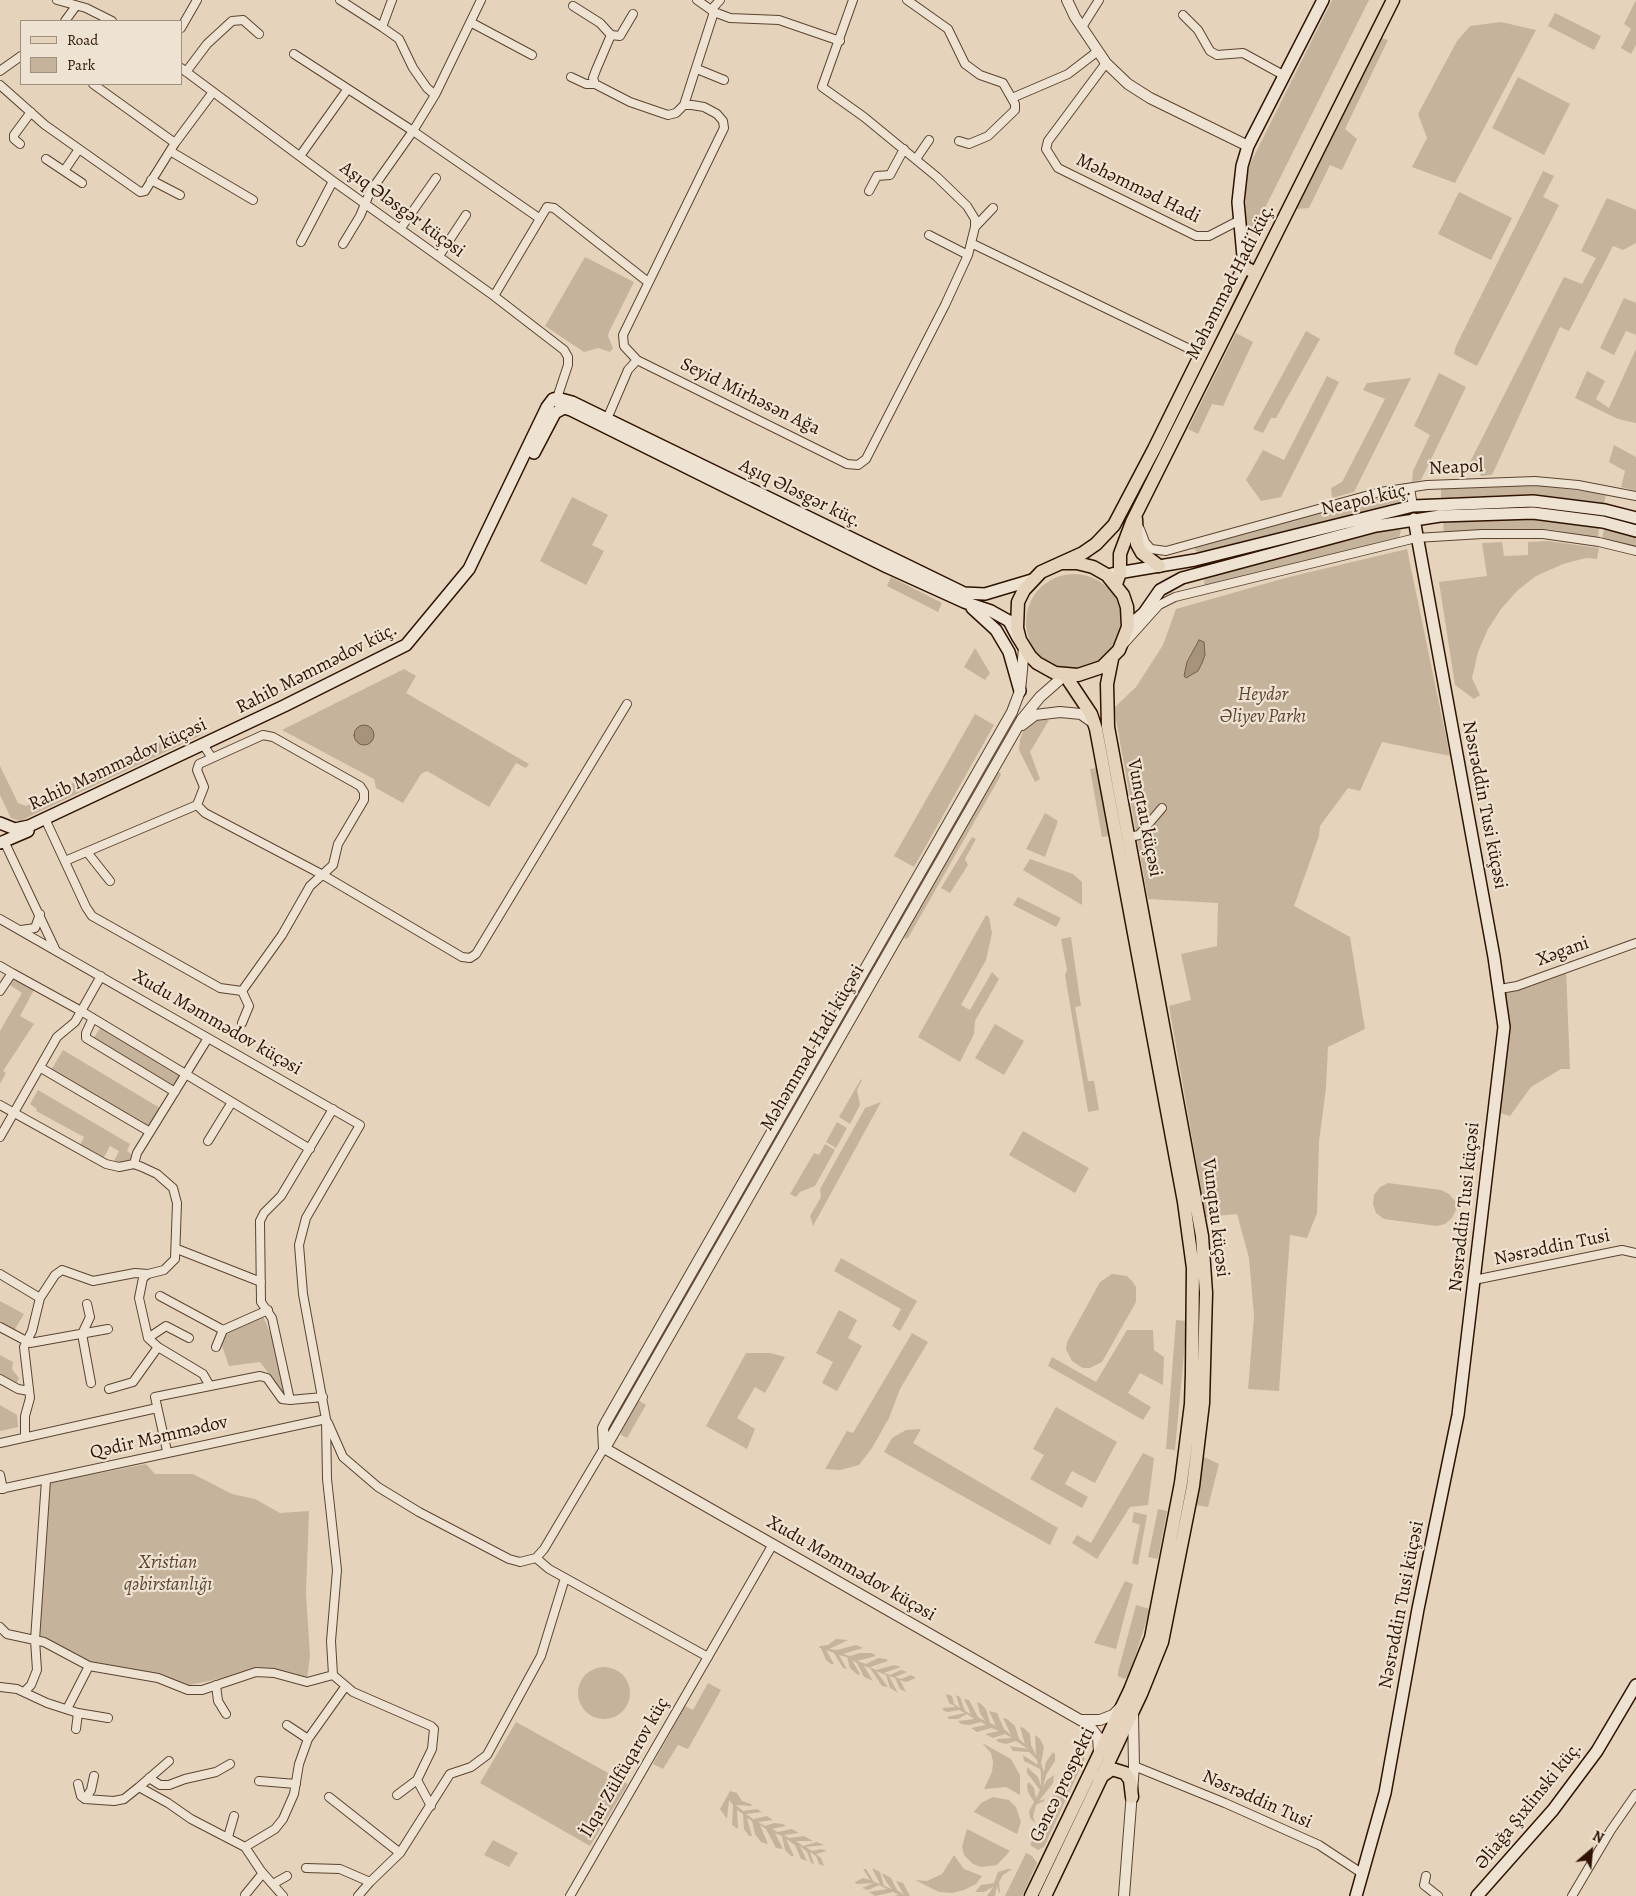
<!DOCTYPE html>
<html>
<head>
<meta charset="utf-8">
<style>
  body { margin:0 }
  #map { position:relative; width:1636px; height:1896px; overflow:hidden; background:#e5d4bb; font-family:Alegreya,serif }
  canvas { display:block }
  .legend { position:absolute; left:20px; top:20px; width:162px; height:65px; box-sizing:border-box; background:#eee3d3; border:1px solid #a2907f; margin:0; padding:6px 9px; list-style:none; font-size:15px; color:#2f1300 }
  .legend li { display:flex; align-items:center; gap:10px; height:25px }
  .legend b { width:25px; border:1px solid #a2907f }
  .north { position:absolute; left:1566px; top:1826px; width:50px; height:50px; -webkit-text-stroke:4px #eee3d3; paint-order:stroke; rotate:27deg; font-size:14px; font-weight:700; line-height:20px; text-align:center; color:#2f1300 }
  .north::after { content:''; display:block; margin:auto; width:18px; height:22px; background:#2f1300; clip-path:polygon(50% 0,100% 100%,50% 72%,0 100%) }
</style>
</head>
<body>
<div id="map">
<canvas width="1636" height="1896"></canvas>
<ul class="legend">
<li><b style="height:6px;background:#e5d4bb"></b>Road</li>
<li><b style="height:14px;background:#c6b39b"></b>Park</li>
</ul>
<div class="north">N</div>
</div>
<script>
const c = document.querySelector('canvas').getContext('2d');
c.lineJoin = 'round';
function paint(path, color) { c.fillStyle = color; c.fill(path, 'evenodd'); }
const shape = rows => new Path2D(rows.map(r => 'M' + r).join(''));
function strokePath(path, color, width, dash) { c.strokeStyle = color; c.lineWidth = width; c.lineCap = dash ? 'butt' : 'round'; c.setLineDash(dash || []); c.stroke(path); }
function write(font, color, halo, rows, align = 'center') {
  c.font = font + ' Alegreya,serif'; c.lineWidth = 4.5; c.setLineDash([]); c.textBaseline = 'middle'; c.strokeStyle = halo; c.fillStyle = color; for (const [text, x, y, turn = 0] of rows) {
    c.save(); c.translate(x, y); c.rotate((+turn || 0) * Math.PI / 180); c.textAlign = isNaN(turn) ? turn : align; if (halo) c.strokeText(text, 0, 0); c.fillText(text, 0, 0); c.restore();
  }
}
paint(shape([
  [1332,0,1369,0,1252,234,1244,228,1247,176,1251,162],
  [1636,0,1636,45,1631,54,1621,48,1631,29,1624,24],
  [1555,13,1601,36,1594,50,1548,26],
  [1501,22,1536,30,1455,183,1412,167,1427,138,1418,114,1457,41,1470,26],
  [1381,38,1388,40,1345,129,1357,139,1342,170,1330,165,1309,208,1296,209],
  [1518,77,1570,104,1544,155,1492,128],
  [1543,171,1554,176,1543,197,1559,205,1477,366,1454,354,1456,346],
  [1459,192,1512,218,1491,260,1438,234],
  [1607,198,1636,210,1636,243,1623,250,1613,246,1569,331,1560,327,1492,475,1481,476,1478,471,1468,466,1564,277,1582,284,1596,258,1581,251],
  [585,257,634,282,609,332,608,336,613,348,610,352,598,348,584,352,545,326],
  [1624,298,1636,303,1636,335,1626,331,1614,355,1600,348],
  [1306,331,1320,339,1276,418,1271,418,1263,433,1253,429],
  [1236,333,1253,342,1223,406,1212,404,1198,434,1188,429],
  [1636,349,1636,423,1618,419,1575,398,1587,371,1605,381,1596,399,1609,408],
  [1439,373,1466,387,1421,480,1412,482,1413,471,1430,435,1414,426],
  [1327,376,1339,382,1281,497,1261,501,1246,480,1263,450,1284,460],
  [1411,378,1354,492,1332,498,1331,488,1342,482,1385,399,1363,390,1367,383],
  [1614,445,1636,457,1636,491,1621,487,1625,471,1609,462],
  [1492,485,1534,485,1606,494,1604,503,1534,494,1441,498,1441,489],
  [1397,494,1401,496,1399,502,1200,554,1195,550,1196,546,1351,504],
  [572,497,608,515,592,545,604,551,586,585,540,561],
  [1494,518,1549,520,1599,528,1598,538,1548,529,1444,532,1443,522],
  [1397,528,1401,531,1399,537,1208,587,1204,584,1205,577],
  [1604,529,1636,537,1636,547,1602,539],
  [1548,541,1599,548,1597,559,1586,558,1563,564,1536,576,1518,590,1501,609,1488,629,1478,652,1472,678,1480,695,1474,699,1455,685,1439,582,1487,576,1482,543,1502,542,1504,556,1528,555,1528,542],
  [1407,549,1450,756,1382,742,1360,791,1348,788,1320,826,1319,836,1294,906,1350,937,1365,1029,1328,1047,1326,1088,1319,1142,1317,1213,1307,1238,1290,1235,1279,1391,1248,1389,1254,1316,1249,1258,1237,1214,1206,1217,1169,1006,1191,1000,1181,954,1217,946,1218,903,1148,899,1114,708,1136,687,1163,645,1176,609,1289,577],
  '1026 622a48 48 0 1 1 96 0a48 48 0 1 1-96 0Z',
  [891,577,942,603,938,612,887,586],
  [975,648,990,673,985,680,964,667],
  [404,669,416,676,406,693,529,764,526,768,516,763,489,807,427,771,421,774,403,803,376,788,374,779,282,730],
  [975,714,994,725,914,867,894,856],
  [202,720,206,729,201,735,20,821,11,818,0,795,0,766,18,803,26,806],
  [1036,720,1049,720,1030,752,1040,779,1035,782,1019,750,1020,740,1023,731],
  [1097,768,1109,836,1102,837,1090,769],
  [1000,772,1001,775,908,938,905,939,904,936,997,773],
  [1045,813,1058,821,1045,857,1026,849],
  [972,837,976,839,965,859,968,865,950,893,941,888],
  [1030,859,1073,874,1082,882,1082,905,1023,870],
  [1018,897,1061,918,1056,927,1013,905],
  [986,915,989,917,992,933,986,960,961,1005,970,1010,992,972,999,979,975,1021,974,1034,960,1062,918,1037],
  [1071,937,1081,1006,1075,1007,1088,1081,1094,1081,1099,1110,1088,1112,1065,975,1067,970,1061,939],
  [1566,968,1570,1069,1561,1069,1531,1087,1510,1116,1493,1111,1499,1070,1500,989],
  [14,980,19,980,35,988,20,1016,34,1024,3,1071,6,1073,0,1084,0,1031,22,993,7,983],
  [995,1024,1024,1041,1004,1075,975,1058],
  [102,1025,182,1073,172,1089,92,1041],
  [63,1050,160,1108,150,1127,51,1070],
  [861,1079,862,1080,857,1090,860,1105,850,1124,839,1117],
  [38,1090,130,1144,127,1151,134,1156,132,1161,120,1164,114,1161,119,1151,110,1146,104,1157,80,1145,84,1137,36,1111,37,1109,30,1104],
  [881,1102,813,1226,810,1216,821,1197,820,1189,865,1108],
  [837,1122,847,1128,836,1148,826,1142],
  [1023,1131,1089,1168,1075,1193,1009,1155],
  [825,1144,835,1150,815,1186,800,1192,796,1197,790,1194,814,1153,819,1155],
  [1388,1183,1441,1190,1449,1194,1455,1201,1456,1210,1452,1218,1445,1224,1437,1226,1384,1219,1376,1213,1373,1204,1374,1195,1380,1187],
  [841,1258,917,1301,900,1331,892,1326,901,1309,834,1271],
  [1112,1274,1127,1276,1132,1281,1136,1287,1136,1302,1102,1362,1090,1368,1083,1368,1072,1361,1066,1349,1067,1342,1100,1282],
  [0,1301,24,1314,14,1331,0,1323],
  [839,1310,857,1320,848,1338,862,1346,837,1391,822,1383,833,1362,816,1353],
  [263,1316,271,1335,285,1395,260,1362,229,1366,221,1343,230,1329],
  [1176,1320,1187,1321,1175,1450,1166,1449],
  [1127,1330,1153,1330,1154,1350,1164,1357,1163,1385,1140,1373,1128,1393,1151,1407,1143,1420,1048,1366,1052,1357,1096,1382],
  [912,1333,928,1342,900,1389,889,1418,872,1448,859,1465,840,1470,825,1469,847,1431,853,1433],
  [746,1353,770,1353,785,1357,765,1393,755,1387,737,1418,755,1429,747,1449,706,1426],
  [0,1355,13,1362,12,1369,19,1378,15,1387,0,1377],
  [638,1400,646,1405,627,1438,621,1435,621,1430],
  [0,1405,17,1415,18,1427,0,1431],
  [1056,1407,1117,1442,1095,1483,1072,1471,1065,1484,1088,1497,1082,1508,1030,1479,1044,1455,1033,1449],
  [921,1429,913,1443,1058,1528,1050,1545,884,1452,892,1438,906,1430],
  [1143,1453,1154,1458,1148,1505,1130,1507,1097,1559,1072,1543,1077,1535,1091,1543],
  [1202,1456,1219,1464,1208,1507,1195,1505],
  [146,1464,155,1474,193,1474,232,1494,255,1499,280,1513,309,1511,306,1593,310,1656,307,1680,270,1668,185,1686,160,1675,92,1662,39,1636,50,1483],
  [1158,1509,1167,1511,1158,1559,1148,1557],
  [1134,1512,1147,1515,1138,1565,1132,1563,1140,1525,1132,1522],
  [1125,1581,1133,1584,1116,1649,1094,1643],
  [1136,1605,1150,1609,1129,1676,1124,1679,1118,1676,1118,1672],
  [836,1639,848,1640,829,1649,837,1650,856,1645,863,1648,843,1654,850,1656,860,1653,872,1653,876,1656,857,1661,866,1664,878,1658,886,1659,888,1661,870,1667,876,1670,894,1665,901,1667,884,1673,890,1675,901,1670,907,1672,895,1677,901,1679,911,1675,916,1678,906,1682,900,1680,906,1692,900,1689,895,1678,889,1676,898,1693,890,1688,886,1675,876,1671,888,1687,882,1686,870,1668,864,1666,873,1681,864,1677,857,1663,852,1660,860,1674,858,1675,850,1668,847,1657,839,1655,847,1669,843,1668,834,1653,826,1650,834,1664,831,1664,826,1660,821,1648,819,1648,820,1646,828,1645],
  '578 1693a26 26 0 1 1 52 0a26 26 0 1 1-52 0Z',
  [708,1683,721,1690,688,1749,678,1745,663,1769,653,1764,685,1706,693,1710],
  [946,1694,952,1696,954,1704,960,1708,956,1695,960,1697,965,1711,971,1714,964,1699,969,1700,978,1717,985,1721,980,1713,977,1702,981,1704,986,1709,990,1723,996,1726,989,1711,997,1713,1004,1729,1011,1735,1003,1718,1007,1719,1015,1726,1019,1739,1025,1744,1020,1727,1024,1728,1030,1734,1031,1745,1036,1755,1035,1735,1040,1739,1044,1747,1041,1763,1044,1772,1046,1762,1053,1752,1055,1754,1055,1761,1046,1775,1043,1787,1047,1780,1054,1775,1053,1783,1039,1801,1045,1799,1044,1801,1036,1805,1033,1817,1035,1823,1030,1818,1029,1811,1034,1802,1028,1792,1027,1785,1029,1782,1034,1788,1036,1798,1040,1790,1027,1773,1027,1767,1038,1777,1041,1786,1041,1774,1040,1769,1024,1761,1023,1755,1038,1765,1037,1760,1029,1752,1013,1751,1010,1746,1028,1749,1016,1741,1006,1744,998,1742,996,1739,1012,1738,1005,1734,993,1738,985,1734,999,1731,991,1728,977,1732,971,1728,986,1725,981,1722,969,1725,961,1724,958,1721,974,1719,967,1714,958,1719,949,1719,947,1717,965,1713,959,1710,948,1712,944,1711,942,1708,956,1707,949,1703],
  [516,1722,628,1784,590,1846,480,1783],
  [982,1743,1011,1759,1020,1775,1020,1795,1006,1787,984,1789,992,1772,993,1762,991,1753],
  [1073,1753,1085,1758,1044,1847,1038,1850,1030,1845],
  [730,1791,737,1793,742,1801,751,1804,752,1806,736,1805,743,1811,757,1809,762,1812,746,1814,753,1819,767,1816,773,1820,758,1822,765,1826,774,1823,783,1824,786,1826,772,1829,778,1832,792,1829,799,1833,784,1835,789,1838,804,1836,813,1841,796,1841,803,1846,817,1842,824,1845,806,1847,812,1851,821,1849,827,1851,816,1854,821,1858,824,1866,819,1864,816,1856,810,1852,814,1864,811,1863,807,1852,800,1846,807,1861,801,1859,795,1845,786,1839,794,1856,791,1856,785,1850,782,1836,775,1833,783,1849,776,1848,766,1829,760,1825,768,1844,761,1842,755,1834,752,1821,747,1818,752,1836,749,1836,744,1829,743,1814,737,1810,738,1829,732,1825,733,1805,729,1800,727,1819,720,1809],
  [993,1797,1009,1800,1016,1807,1021,1822,1017,1834,974,1812,981,1803],
  [967,1829,1010,1851,997,1865,981,1867,973,1864,964,1855,962,1847],
  [493,1840,518,1853,509,1867,484,1855],
  [1026,1853,1032,1856,1037,1863,1022,1896,1005,1896],
  [954,1855,964,1869,982,1876,976,1884,964,1890,952,1893,939,1892,915,1880,927,1881,942,1874],
  [872,1868,880,1872,884,1886,892,1889,887,1883,882,1874,884,1874,891,1878,897,1890,904,1895,896,1881,903,1883,910,1896,893,1896,899,1895,893,1892,875,1896,869,1892,887,1889,879,1885,868,1890,862,1888,874,1883,856,1884,855,1882,863,1878,870,1880,863,1869,866,1869,874,1882,880,1884],
  [1008,1869,1012,1869,1003,1875,999,1882,1000,1892,999,1893,997,1886,995,1896,987,1896,993,1887,984,1892,975,1892,981,1885,994,1883,998,1872]
]), '#c6b39b');
const water = shape([
  [1199,640,1204,642,1205,655,1202,663,1198,671,1186,678,1184,676,1187,662,1199,640],
  '354 735a10 10 0 1 1 20 0a10 10 0 1 1-20 0Z'
]);
paint(water, '#a7927b');
strokePath(water, '#775f4a', 1);
const minor = shape([
  [57,0,86,8,112,21],
  [340,0,382,27],
  [697,0,714,12,730,18,779,20,840,41],
  [907,0,948,29,965,64,980,75,1003,83,1015,104,1015,110,988,136,969,144,959,141],
  [573,6,600,23,611,35],
  [711,10,720,0],
  [1183,15,1198,30,1210,51,1217,55,1243,53,1285,76],
  [65,21,76,6],
  [472,23,532,55],
  [1082,27,1099,0],
  [181,28,197,0],
  [294,54,413,131,539,218],
  [1106,63,1048,141,1046,149,1058,168,1196,236,1209,236,1238,221],
  [181,68,333,181,494,296,564,350,568,357,568,365,557,398,560,409],
  [697,69,724,80],
  [0,71,21,56],
  [186,72,207,44,232,21,243,20,259,34],
  [571,77,586,84,595,84,630,102,659,112,668,115,676,113,684,105,692,105,704,107,717,114,723,121,724,128,623,335,624,346,637,360,847,464,858,465,866,459,945,305,968,255,975,227,975,219,967,206,937,177,864,117,822,87,853,0],
  [93,84,175,143],
  [595,84,593,78,596,70,611,35,620,36,633,14],
  [0,85,45,125,140,192,145,191,175,143,213,92],
  [435,95,481,0],
  [1012,98,1068,74,1098,51],
  [684,105,714,12],
  [20,144,14,139,14,135,31,112],
  [170,151,253,200],
  [300,156,347,90],
  [46,159,82,183],
  [916,159,929,140],
  [64,171,79,149],
  [151,180,180,195],
  [869,191,877,176,890,175,904,149],
  [975,227,993,208],
  [401,228,436,178],
  [929,235,968,255],
  [301,242,333,181],
  [343,244,360,216,370,192,413,131,435,95,427,88,413,68,399,39,382,27,392,0],
  [973,244,1200,354],
  [439,256,466,215],
  [494,296,547,207,554,208,648,282],
  [607,419,628,370,637,360],
  [1410,488,1413,506],
  [1140,529,1145,542,1151,549,1166,551,1380,492,1427,485,1535,481,1578,485,1636,496],
  [1124,644,1159,605,1175,597,1416,538,1482,534,1543,534,1599,542,1636,551],
  [206,749,212,758],
  [197,805,205,813,323,875,462,957,470,958,476,954,627,704],
  [47,823,86,907,92,916,220,988,242,991,282,935,310,886,333,865,338,844,364,800,364,792,360,786,273,737,263,735,199,764,197,770,204,787,197,805,65,861],
  [1129,837,1139,835,1162,808],
  [4,841,56,951],
  [87,852,110,881],
  [0,919,360,1125,306,1218,299,1245,303,1294,326,1419,327,1479,337,1570,331,1641,333,1675,353,1692,431,1726,434,1729,432,1749,417,1780,431,1806],
  [21,930,35,928,40,914],
  [0,966,12,973,0,991],
  [12,973,81,1011,310,1149],
  [1500,989,1517,986,1636,943],
  [93,1018,86,1033,86,1038,175,1092],
  [242,1023,249,1006,242,991],
  [41,1068,150,1132],
  [0,1105,106,1164,119,1167,134,1164,142,1167,157,1174,173,1188,177,1203,175,1259,164,1270,148,1274,143,1278,139,1298,148,1338,158,1347,203,1374,210,1386],
  [0,1137,57,1037,75,1022,101,976],
  [208,1141,232,1102],
  [134,1164,137,1153,208,1038],
  [177,1249,261,1282],
  [0,1274,40,1298,32,1331,24,1347,30,1398,25,1416,25,1437],
  [1474,1280,1622,1250,1636,1253],
  [160,1296,223,1330,268,1310],
  [40,1298,55,1275,62,1270,93,1281,135,1273,148,1274],
  [87,1304,90,1317,82,1334,91,1383],
  [0,1327,30,1343,108,1329],
  [148,1338,166,1326,189,1338],
  [216,1347,223,1330],
  [0,1379,18,1389,29,1391],
  [109,1389,133,1382,158,1347],
  [290,1400,272,1318,261,1302,260,1221,264,1213,281,1196,333,1109],
  [328,1423,343,1457,378,1487,419,1512,509,1559,520,1562,536,1558,544,1549,604,1448],
  [0,1443,157,1408],
  [167,1451,155,1397,260,1376,267,1378,282,1399,290,1400,323,1397],
  [0,1475,3,1489],
  [0,1489,326,1419],
  [536,1558,549,1569,708,1657],
  [0,1627,7,1634,44,1642,89,1666,158,1678,188,1690,202,1690,256,1672,274,1673,307,1682,333,1675],
  [216,1685,218,1701,226,1714],
  [0,1687,17,1689,47,1703,78,1713,76,1729],
  [24,1692,31,1685,37,1670,35,1640,46,1480],
  [67,1709,89,1666],
  [78,1713,108,1718],
  [287,1725,308,1739],
  [1134,1766,1225,1803,1319,1845,1363,1874],
  [149,1778,160,1785,169,1785,185,1779,216,1772,230,1764],
  [259,1781,296,1784],
  [78,1784,81,1796,85,1799,114,1801,124,1799,139,1787,168,1803,191,1819,245,1847,261,1871,283,1896],
  [139,1787,169,1761],
  [397,1795,417,1780],
  [329,1797,400,1853],
  [85,1799,91,1790,94,1776],
  [228,1837,234,1816],
  [245,1847,275,1829,283,1819,294,1794,299,1764,308,1739,345,1687],
  [306,1868,340,1869,370,1882],
  [1426,1876,1424,1885,1438,1896],
  [273,1884,287,1876],
  [245,1895,263,1873],
  [358,1896,370,1882,400,1853,450,1774,471,1767,487,1755,541,1656,565,1578],
  [570,1896,773,1544],
  [1572,1896,1611,1830,1636,1794]
]);
const tertiary = shape([
  [1067,0,1075,17,1106,63,1128,84,1150,98,1248,146],
  [1022,725,1035,715,1060,712,1081,714,1095,724],
  [604,1448,603,1428,606,1422,1012,712,1020,691,1024,648],
  [604,1448,1089,1725,1098,1737,1099,1752],
  [605,1448,1022,719,1040,697,1065,675],
  [1081,1720,1100,1720,1113,1715,1120,1708],
  [1124,1896,1134,1766,1133,1714]
]);
const secondary = shape([
  [1244,267,1238,202,1242,166,1248,146,1323,0],
  [534,453,555,413,564,408,571,410,887,567,964,602,991,611,1009,621,1018,638],
  [1112,574,1195,560,1413,506,1533,501,1605,510,1636,518],
  [972,608,996,630,1009,652,1020,691],
  [1128,627,1144,613,1160,590,1182,578,1376,526,1440,516,1533,513,1603,522,1636,531],
  [0,823,15,829,29,826,284,706,406,645,469,569,547,407,553,399,557,398,572,402,964,593,985,594,1032,580],
  [0,843,28,831],
  [1356,1896,1385,1793,1418,1609,1458,1415,1504,1027,1494,957,1414,519],
  [1477,1896,1553,1810,1597,1751,1636,1685]
]);
const primary = shape([
  [1136,519,1137,544,1142,553,1159,566],
  [1063,563,1077,563,1093,567,1107,575,1123,595,1127,607,1128,627,1119,650,1102,667,1078,675,1055,673,1037,663,1030,656,1020,640,1017,628,1018,602,1024,590,1041,572,1083,553,1096,544,1114,525,1154,449,1244,267,1256,273],
  [1116,584,1120,573,1120,554,1132,522,1393,0],
  [1099,1778,1112,1769,1125,1773,1130,1780,1132,1797],
  [1031,1896,1130,1690,1151,1638,1181,1483,1191,1404,1192,1373,1193,1268,1184,1202,1096,729,1091,714,1065,675],
  [1045,1896,1141,1694,1162,1642,1193,1486,1203,1403,1206,1293,1202,1236,1108,727,1107,684,1112,659]
]);
strokePath(minor, '#5c432f', 10);
strokePath(tertiary, '#5c432f', 12);
strokePath(secondary, '#2f1300', 14);
strokePath(primary, '#2f1300', 15);
strokePath(minor, '#eee3d3', 8);
strokePath(tertiary, '#eee3d3', 10);
strokePath(secondary, '#eee3d3', 11);
strokePath(primary, '#e5d4bb', 12);
write('19px', '#2f1300', '#eee3d3', [
  ["Məhəmməd Hadi",1138,189,26],
  ["Aşıq Ələsgər küçəsi",402,210,36],
  ["Məhəmməd Hadi küç.",1231,282,-63],
  ["Seyid Mirhəsən Ağa",750,397,26],
  ["Neapol",1456,468,-3],
  ["Aşıq Ələsgər küç.",800,494,26],
  ["Neapol küç.",1366,500,-13],
  ["Rahib Məmmədov küç.",317,669,-27],
  ["Rahib Məmmədov küçəsi",118,765,-25],
  ["Nəsrəddin Tusi küçəsi",1484,805,79],
  ["Vunqtau küçəsi",1144,818,79],
  ["Xəgani",1563,952,-20],
  ["Xudu Məmmədov küçəsi",217,1023,30],
  ["Məhəmməd Hadi küçəsi",813,1048,-60],
  ["Nəsrəddin Tusi küçəsi",1465,1207,-84],
  ["Vunqtau küçəsi",1215,1218,83],
  ["Nəsrəddin Tusi",1552,1248,-12],
  ["Qədir Məmmədov",159,1438,-13],
  ["Xudu Məmmədov küçəsi",851,1569,30],
  ["Nəsrəddin Tusi küçəsi",1402,1605,-79],
  ["İlqar Zülfüqarov küç",625,1768,-60],
  ["Gəncə prospekti",1063,1785,-64],
  ["Nəsrəddin Tusi",1257,1800,24],
  ["Əliağa Şıxlinski küç.",1529,1806,-51]
]);
write('italic 19px', '#5c432e', '#eee3d3', [
  ["Heydər",1263,695],
  ["Əliyev Parkı",1263,717],
  ["Xristian",168,1563],
  ["qəbirstanlığı",168,1585]
]);
</script>
</body>
</html>
